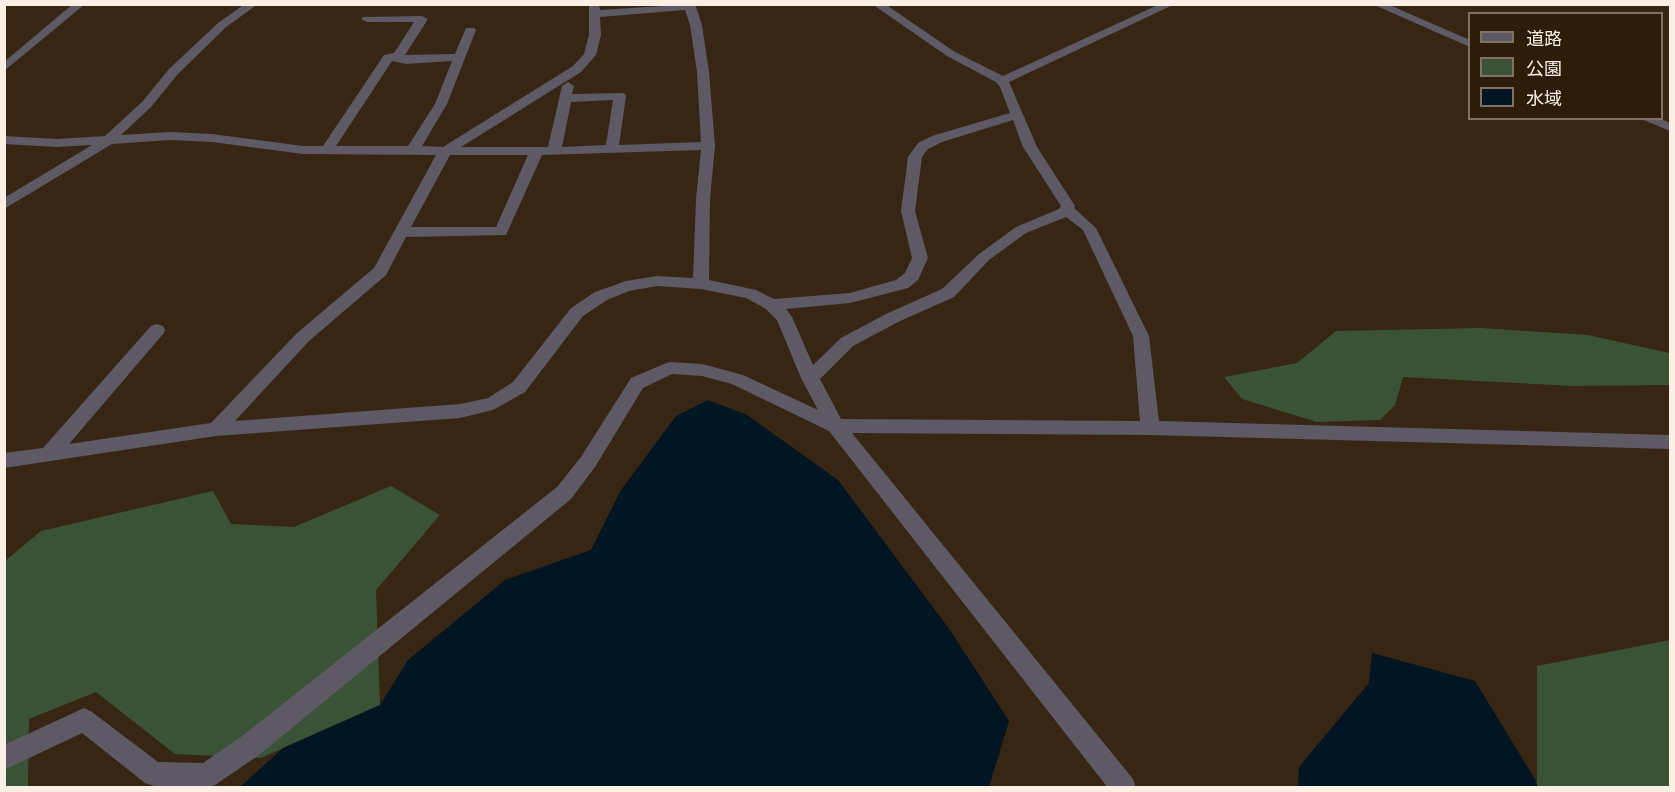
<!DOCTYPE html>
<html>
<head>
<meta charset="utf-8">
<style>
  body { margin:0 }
  #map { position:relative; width:1675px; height:792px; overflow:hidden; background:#372614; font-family:Literata,"Noto Sans JP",serif }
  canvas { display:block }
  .frame { position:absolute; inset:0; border:6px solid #fcf0e5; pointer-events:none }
  .legend { position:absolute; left:1468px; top:12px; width:195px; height:108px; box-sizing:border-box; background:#2d1c0a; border:2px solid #807162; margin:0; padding:8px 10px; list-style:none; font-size:18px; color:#fcf0e5 }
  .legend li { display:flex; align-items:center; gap:12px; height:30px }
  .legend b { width:30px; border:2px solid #807162 }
</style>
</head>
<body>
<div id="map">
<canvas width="1675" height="792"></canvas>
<div class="frame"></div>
<ul class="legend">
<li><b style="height:8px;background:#5d5a65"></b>道路</li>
<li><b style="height:16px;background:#3a5336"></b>公園</li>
<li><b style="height:16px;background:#011523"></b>水域</li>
</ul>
</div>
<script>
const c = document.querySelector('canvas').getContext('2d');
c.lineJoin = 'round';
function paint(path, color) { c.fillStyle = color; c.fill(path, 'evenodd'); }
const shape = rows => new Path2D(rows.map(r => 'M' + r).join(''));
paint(shape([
  [1481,328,1588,335,1669,353,1670,385,1572,386,1403,377,1395,405,1380,420,1317,422,1242,399,1224,377,1297,363,1336,331],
  [391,486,440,515,376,590,380,705,261,758,175,754,96,692,29,719,28,787,5,788,5,561,41,531,213,491,231,524,294,527],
  [1670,640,1670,787,1537,788,1537,666]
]), '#3a5336');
paint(shape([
  [708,400,747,415,838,480,950,630,1009,721,989,787,240,787,283,748,380,705,408,660,505,580,591,550,621,490,676,416],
  [1372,653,1475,681,1536,781,1537,787,1298,787,1299,767,1369,683]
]), '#011523');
paint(shape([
  [73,4,85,4,4,71,4,62,73,4],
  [245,4,258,4,226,27,177,75,151,107,121,135,170,132,212,134,303,146,323,146,384,55,394,53,414,22,367,22,361,19,363,17,422,16,428,19,405,55,455,54,466,28,474,28,476,30,447,104,422,146,443,147,573,66,584,54,589,35,589,4,599,4,600,10,695,4,702,25,709,72,715,146,710,199,709,280,756,290,774,299,850,293,896,280,905,273,912,258,901,211,908,157,918,143,932,136,1010,113,1000,87,996,82,947,56,872,4,885,4,955,52,1003,76,1160,4,1175,4,1009,82,1037,147,1075,206,1074,208,1096,228,1149,336,1159,421,1670,435,1670,449,1150,435,852,433,1133,779,1136,788,1108,788,829,431,732,384,702,376,672,374,643,388,595,467,571,499,259,755,215,785,208,788,154,786,145,783,82,733,4,770,4,745,84,708,92,712,158,762,203,763,241,737,557,487,581,457,631,378,664,364,670,362,702,364,743,375,818,410,801,378,777,320,766,309,746,298,701,289,657,286,629,291,607,300,583,316,525,392,493,410,460,418,216,436,4,468,4,453,43,448,151,326,157,324,163,326,165,330,163,334,69,444,211,423,297,333,374,268,436,155,303,154,212,142,170,140,112,144,4,209,4,198,92,145,57,147,4,144,4,136,57,139,105,136,143,101,169,69,218,23,245,4],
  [685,10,690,25,697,72,701,142,619,145,626,96,624,93,572,94,574,86,568,82,562,86,548,147,461,147,581,72,596,55,601,35,600,17,685,10],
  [392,61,406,64,452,61,435,104,408,146,336,146,392,61],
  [613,100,606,145,562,147,571,102,613,100],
  [1013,120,1023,147,1061,206,1059,209,1016,227,979,254,942,289,886,314,841,338,813,365,792,317,786,309,850,303,908,288,918,280,928,258,915,211,922,157,928,149,942,142,1013,120],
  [701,150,696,199,693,278,657,276,626,281,595,292,571,308,513,382,488,398,460,404,235,421,309,341,386,275,406,237,506,235,542,155,701,150],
  [450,155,528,155,496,227,411,227,450,155],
  [1066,217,1083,230,1133,336,1140,421,841,419,820,379,853,346,898,322,954,297,989,260,1026,233,1066,217],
  [1372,4,1387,4,1470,40,1470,47,1372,4],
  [1639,118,1659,118,1670,123,1670,131,1639,118]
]), '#5d5a65');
</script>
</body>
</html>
